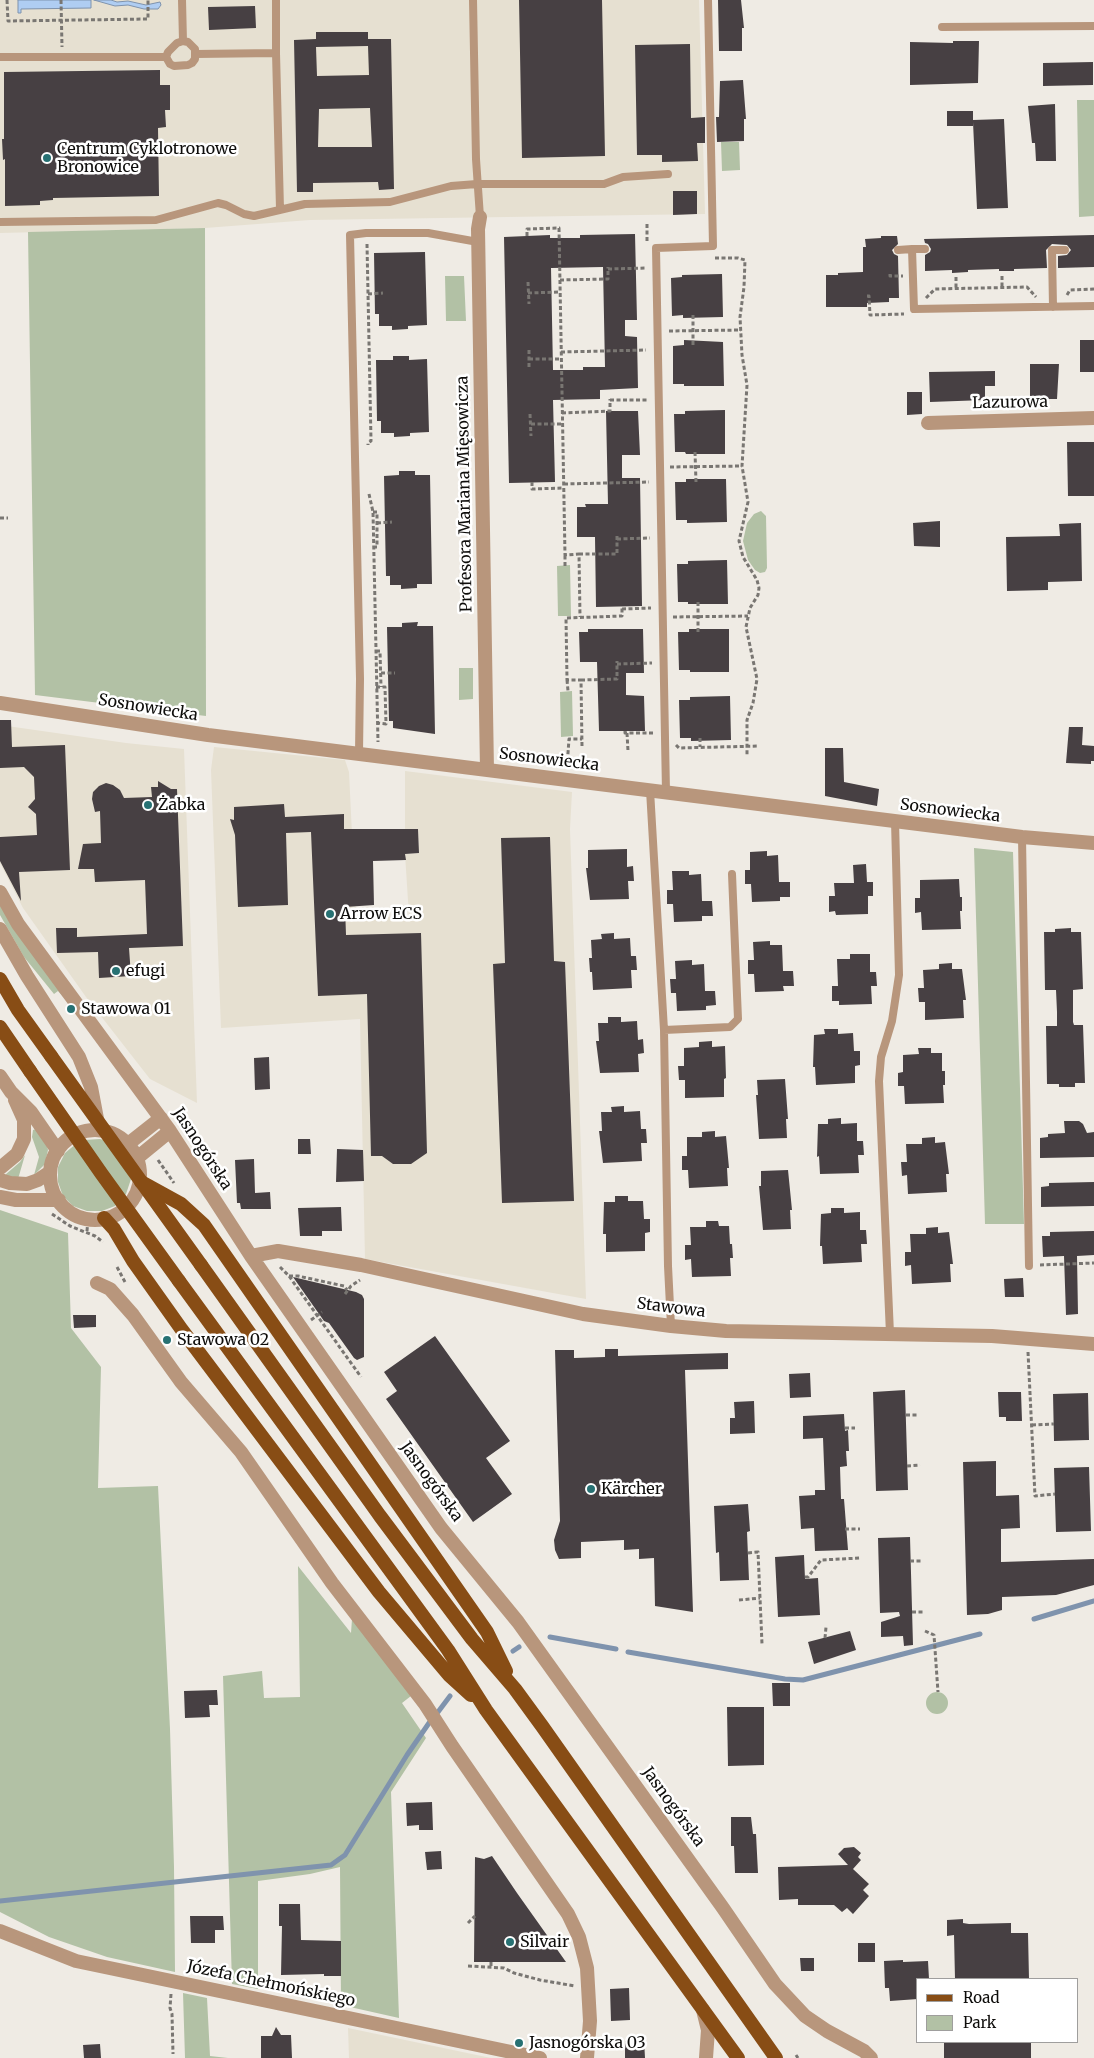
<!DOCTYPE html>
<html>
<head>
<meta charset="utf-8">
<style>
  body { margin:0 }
  #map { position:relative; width:1094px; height:2058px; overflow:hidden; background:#efebe4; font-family:Merriweather,serif }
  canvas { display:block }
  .legend { position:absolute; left:916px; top:1978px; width:162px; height:65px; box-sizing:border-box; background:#fff; border:1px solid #9f9e9d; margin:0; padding:6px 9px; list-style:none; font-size:15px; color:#0e0d0b }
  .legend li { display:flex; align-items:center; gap:10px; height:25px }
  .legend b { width:25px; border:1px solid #9f9e9d }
</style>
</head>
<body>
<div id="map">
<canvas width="1094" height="2058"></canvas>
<ul class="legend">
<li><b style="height:6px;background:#884d15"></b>Road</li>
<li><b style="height:14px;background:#b2c1a5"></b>Park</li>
</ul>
</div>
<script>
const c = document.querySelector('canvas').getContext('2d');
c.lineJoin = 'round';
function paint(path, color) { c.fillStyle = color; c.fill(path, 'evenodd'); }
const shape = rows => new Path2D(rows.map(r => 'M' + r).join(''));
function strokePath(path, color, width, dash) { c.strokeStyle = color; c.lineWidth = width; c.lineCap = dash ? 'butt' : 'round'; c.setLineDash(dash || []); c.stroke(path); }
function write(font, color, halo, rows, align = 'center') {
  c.font = font + ' Merriweather,serif'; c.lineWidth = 5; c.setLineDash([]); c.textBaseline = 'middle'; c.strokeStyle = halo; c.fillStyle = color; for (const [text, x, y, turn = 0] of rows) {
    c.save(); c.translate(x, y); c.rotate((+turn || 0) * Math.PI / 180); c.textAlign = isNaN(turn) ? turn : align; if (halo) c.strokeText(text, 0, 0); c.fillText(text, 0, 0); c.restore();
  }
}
paint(shape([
  [0,0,699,0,705,214,310,220,205,228,0,233],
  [0,725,126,743,184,749,197,1103,150,1079,86,997,23,908,0,863],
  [214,747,345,760,349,772,356,918,409,916,405,854,419,853,418,829,405,830,405,771,572,792,570,829,586,1299,365,1259,360,1019,221,1028,211,770],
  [348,2028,491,2058,349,2058]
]), '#e6e0d1');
paint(shape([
  [1077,100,1094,100,1094,216,1079,217],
  [721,142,739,142,740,170,722,171],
  [205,228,206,716,35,695,28,232],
  [445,276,464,276,466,321,446,321],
  [761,511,766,516,767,568,765,572,760,573,755,570,748,560,743,541,747,523,754,514],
  [570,565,571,616,558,616,557,566],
  [459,668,473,668,473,699,459,700],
  [572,691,573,736,561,737,560,692],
  [974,848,1013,852,1024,1224,985,1224],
  [0,904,65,999,58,991,54,994,24,957,0,915],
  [36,1129,47,1145,48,1150,45,1164,34,1175,39,1157,32,1137,33,1130],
  [100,1139,107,1141,131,1179,126,1194,115,1206,102,1211,87,1211,73,1206,63,1196,58,1182,58,1167,65,1153,77,1143,84,1140],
  [25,1155,18,1179,5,1175,20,1162],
  [0,1210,68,1233,71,1328,101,1367,98,1488,158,1486,170,1729,174,1867,175,1972,107,1957,49,1937,0,1912],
  [298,1566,351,1633,352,1619,411,1696,402,1703,426,1738,391,1792,399,2018,341,2005,340,1867,310,1874,258,1881,258,1989,232,1984,223,1676,262,1671,264,1698,300,1697],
  '926 1703a11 11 0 1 1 22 0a11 11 0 1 1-22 0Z',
  [183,1993,207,1998,210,2056,228,2058,185,2058]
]), '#b2c1a5');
const water = shape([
  [18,0,91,0,91,8,21,9,21,13,18,13,18,0],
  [94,0,111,0,117,2,128,1,146,5,160,2,161,5,158,9,144,9,128,5,115,6,94,0]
]);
paint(water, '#afcdf2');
strokePath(water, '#7f93ad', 1);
strokePath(shape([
  [1034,1619,1094,1601],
  [550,1637,616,1649],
  [513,1651,519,1647],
  [628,1652,785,1679,803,1680,980,1634],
  [438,1712,450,1696],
  [0,1901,331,1865,345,1855,407,1755,429,1723]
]), '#7f93ad', 5);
paint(shape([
  [519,0,602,0,605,156,522,158],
  [718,0,741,0,744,28,742,28,742,51,719,51],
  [255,6,256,28,209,30,208,7],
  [316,32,368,32,368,39,391,39,394,189,379,190,378,182,313,183,313,192,297,192,294,40,316,39],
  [368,46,369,75,317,76,316,47],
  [370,108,372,147,318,147,319,109],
  [953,41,979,41,978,83,910,85,910,42,953,43],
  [690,44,691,118,705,117,705,143,697,143,698,161,662,162,662,155,637,155,635,45],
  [1093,62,1093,85,1043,86,1043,63],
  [160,70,160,85,170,85,170,110,165,110,166,127,158,128,159,196,53,198,53,200,40,201,40,205,5,206,5,159,3,160,2,139,4,139,4,72],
  [743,80,746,119,744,119,744,141,717,142,716,117,719,117,720,81],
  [1055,104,1056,161,1036,161,1035,143,1032,143,1028,106],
  [947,111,973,111,973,120,1004,119,1008,208,977,209,973,122,973,126,947,126],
  [673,191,697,191,697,214,673,215],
  [635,234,637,320,625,320,625,336,637,337,638,388,600,390,600,399,553,400,555,482,509,483,504,237,550,235,550,238,580,238,580,235],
  [603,267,605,367,583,367,583,370,553,370,551,268],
  [1094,235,1094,267,1058,268,1058,256,1067,255,1071,250,1067,245,1052,244,1046,250,1047,268,1014,269,1014,271,999,271,999,269,968,270,968,272,952,273,952,270,925,271,925,255,930,252,931,249,928,244,925,243,924,239],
  [881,236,897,236,898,244,892,250,894,254,898,256,899,298,889,298,889,302,867,303,867,307,826,307,826,275,838,275,838,273,863,272,863,247,866,247,865,239,881,238],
  [425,252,427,325,408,326,408,329,392,330,392,326,379,326,379,314,375,314,374,253],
  [722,274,723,317,683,318,683,315,672,316,671,278,682,277,682,275],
  [684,340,723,342,724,386,684,386,684,384,673,384,673,346,684,345],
  [1080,340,1094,340,1094,372,1080,372],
  [393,356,409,356,409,360,427,359,429,432,410,433,410,436,394,437,394,433,381,433,381,421,377,421,376,360,393,360],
  [1030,364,1059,364,1057,399,1030,399],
  [995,371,995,386,985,386,985,400,930,402,929,372],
  [907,392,922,392,922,414,907,415],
  [725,410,725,454,686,454,685,452,675,452,674,414,685,414,685,411],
  [606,411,638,411,640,455,622,455,622,478,640,478,642,606,596,607,595,537,577,537,577,507,586,507,585,504,608,504],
  [1067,442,1094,442,1094,496,1068,496],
  [399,471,415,471,415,475,430,475,432,584,417,584,417,588,401,589,401,585,390,585,390,576,386,576,384,476,399,475],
  [686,479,726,479,727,522,687,523,687,520,676,520,675,482,686,482],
  [940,521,940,547,914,546,913,523],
  [1081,523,1082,581,1048,582,1048,590,1007,591,1006,537,1060,536,1059,524],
  [727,560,728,604,688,604,688,602,678,602,677,564,688,564,688,561],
  [418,622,417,626,433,626,435,734,393,728,393,721,389,721,387,627,402,627,402,623],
  [588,629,643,629,644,673,626,673,626,695,644,696,645,731,599,731,597,662,580,662,579,632,588,632],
  [689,629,729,629,729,672,690,672,690,670,679,670,678,632,689,632],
  [730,696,731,740,691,741,691,738,680,738,679,700,690,700,690,697],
  [0,720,11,720,12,747,65,745,70,870,19,872,21,901,0,861,0,837,37,835,36,814,28,807,35,799,34,777,24,767,0,768],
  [1069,727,1083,727,1082,745,1094,746,1094,761,1091,761,1091,764,1066,763],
  [825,748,843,748,844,782,879,789,877,806,825,796],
  [158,781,171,789,177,789,183,946,129,948,131,976,99,978,98,952,57,953,56,928,77,928,77,937,147,934,145,880,95,882,94,869,78,869,83,844,101,843,100,811,95,812,92,799,93,792,99,786,106,783,113,785,120,790,124,798,152,797,151,787,158,787],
  [284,804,285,817,344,814,344,829,418,829,419,853,405,854,406,860,373,861,374,905,345,907,346,935,421,933,427,1153,411,1164,393,1164,382,1156,371,1156,367,994,318,996,311,832,286,833,288,905,238,907,235,835,230,819,234,820,234,807],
  [550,837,554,961,565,962,574,1201,502,1203,493,964,505,963,501,838],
  [627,849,627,867,633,866,634,881,628,881,629,899,590,900,586,868,588,868,588,850],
  [767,851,767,856,778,855,779,882,790,882,790,897,780,897,780,901,752,902,751,884,745,884,745,870,750,870,750,852],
  [866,864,867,882,873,882,873,896,868,896,868,914,836,915,835,911,829,912,829,896,835,896,834,883,854,883,853,865],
  [672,871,689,871,689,875,701,874,702,901,712,901,713,916,702,916,702,921,674,922,673,904,667,904,667,890,673,890],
  [959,879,960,897,962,897,962,911,960,911,961,929,922,930,921,912,915,913,915,898,920,898,920,880],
  [1071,928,1071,932,1081,932,1083,989,1073,990,1073,1022,1074,1025,1083,1025,1085,1083,1075,1083,1075,1087,1059,1087,1059,1084,1047,1084,1046,1026,1057,1026,1057,1012,1056,990,1045,990,1044,932,1055,932,1055,929],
  [614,933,614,939,630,938,631,956,636,956,637,970,631,970,632,988,593,990,592,972,590,972,589,958,592,958,591,940,602,939,601,934],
  [770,941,770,945,782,945,783,971,793,971,794,986,783,986,784,991,755,992,754,974,748,974,748,960,754,960,753,942],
  [850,954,870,954,870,972,876,972,877,986,871,986,872,1004,839,1005,839,1001,832,1001,832,986,838,986,837,959,850,959],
  [692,960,692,965,704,964,705,991,715,991,716,1005,706,1006,706,1010,677,1011,676,993,671,993,670,979,676,979,675,961],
  [952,963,952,969,962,969,966,1000,963,1000,964,1018,925,1020,925,1002,919,1002,918,988,924,988,923,970,939,969,939,964],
  [608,1017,621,1017,621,1022,637,1021,638,1040,643,1039,644,1053,638,1054,639,1072,600,1073,596,1041,599,1041,598,1023,608,1023],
  [824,1029,838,1029,838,1034,853,1033,854,1051,860,1051,860,1065,855,1066,855,1083,816,1085,815,1067,813,1067,814,1035,825,1034],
  [712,1041,712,1047,725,1046,726,1078,724,1079,724,1097,685,1098,685,1080,679,1080,678,1066,684,1066,684,1048,699,1047,699,1042],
  [918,1048,931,1048,931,1053,942,1053,942,1071,945,1071,945,1085,943,1085,944,1103,905,1104,904,1086,898,1086,898,1073,903,1072,903,1055,919,1054],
  [269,1057,270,1089,255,1090,254,1058],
  [785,1079,788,1119,786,1119,787,1138,759,1139,756,1095,758,1095,757,1080],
  [624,1106,624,1112,640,1111,641,1129,646,1129,647,1143,641,1143,642,1161,603,1163,599,1131,602,1131,601,1112,612,1112,611,1107],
  [841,1118,841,1124,857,1123,857,1141,863,1141,864,1155,858,1155,859,1173,820,1174,819,1156,817,1157,818,1124,828,1124,828,1119],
  [1064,1121,1079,1121,1083,1124,1087,1133,1094,1132,1094,1157,1040,1158,1040,1138,1048,1137,1048,1134,1065,1133],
  [715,1131,715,1137,726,1136,729,1168,727,1168,728,1186,689,1188,688,1170,682,1170,682,1156,687,1156,687,1137,702,1137,702,1132],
  [935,1137,935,1143,945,1142,949,1174,946,1174,947,1192,908,1194,907,1175,902,1176,901,1162,907,1162,906,1144,922,1144,922,1138],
  [298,1139,310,1139,311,1154,298,1154],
  [337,1149,363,1150,364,1181,336,1182],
  [254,1159,255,1193,270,1192,271,1209,241,1209,240,1203,237,1203,235,1160],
  [788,1170,792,1210,790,1210,791,1229,763,1230,759,1186,761,1186,761,1171],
  [1094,1182,1094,1206,1041,1207,1041,1187,1049,1186,1049,1183],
  [615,1196,628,1196,628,1201,643,1201,644,1219,650,1219,650,1232,645,1233,645,1251,606,1252,606,1234,603,1234,604,1202,615,1202],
  [341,1207,342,1231,322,1231,322,1236,300,1236,298,1208],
  [831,1208,844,1208,844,1213,860,1212,860,1230,866,1230,867,1244,861,1244,862,1262,823,1264,822,1246,820,1246,821,1214,831,1213],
  [706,1221,718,1221,719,1226,729,1226,730,1244,732,1244,733,1258,730,1258,731,1276,692,1277,691,1259,685,1260,685,1245,691,1245,690,1227,706,1227],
  [938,1227,938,1233,949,1232,953,1264,950,1264,951,1282,912,1284,911,1265,905,1266,905,1252,911,1252,910,1234,926,1234,926,1228],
  [1094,1231,1094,1255,1077,1256,1078,1314,1066,1315,1064,1256,1043,1257,1042,1236,1050,1236,1050,1232],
  [293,1277,356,1292,362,1295,364,1299,364,1357,357,1360,354,1358,329,1323,324,1321],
  [1023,1278,1024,1297,1005,1297,1004,1279],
  [73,1315,96,1315,96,1327,74,1328],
  [435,1336,510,1441,486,1458,512,1494,473,1522,386,1399,397,1391,384,1372],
  [605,1349,618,1349,618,1356,728,1353,728,1369,685,1370,693,1612,655,1606,654,1558,639,1559,639,1549,624,1550,624,1540,581,1542,581,1558,559,1559,555,1550,554,1540,560,1521,555,1350,574,1350,574,1358,605,1357],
  [810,1373,811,1397,790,1398,789,1374],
  [905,1390,908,1490,876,1491,873,1392],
  [998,1392,1021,1392,1022,1421,1006,1421,1006,1417,999,1417],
  [1088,1393,1089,1440,1054,1441,1053,1394],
  [754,1401,755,1433,730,1434,730,1418,735,1418,734,1402],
  [844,1414,845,1431,848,1430,849,1451,846,1451,847,1466,840,1467,841,1499,844,1499,848,1550,815,1551,814,1528,801,1529,799,1496,815,1495,815,1490,825,1490,823,1438,803,1439,803,1416],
  [996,1461,996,1496,1019,1495,1020,1528,1001,1529,1001,1562,1094,1559,1094,1585,1056,1595,1002,1597,1002,1610,988,1614,967,1615,963,1462],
  [1089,1467,1091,1531,1056,1532,1054,1468],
  [748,1504,750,1531,747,1532,749,1580,720,1581,719,1552,716,1553,714,1506],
  [910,1537,913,1645,904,1646,903,1636,881,1637,881,1622,900,1616,899,1612,880,1613,878,1538],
  [804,1555,805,1579,818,1578,820,1615,778,1617,775,1557],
  [850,1631,856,1650,814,1664,808,1642],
  [772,1683,790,1683,790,1706,773,1706],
  [217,1690,218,1705,209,1705,210,1717,185,1718,184,1691],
  [727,1707,764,1707,764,1765,728,1766],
  [432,1802,433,1830,419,1830,419,1825,407,1826,406,1803],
  [731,1817,751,1817,753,1834,756,1834,758,1873,735,1873,734,1846,731,1846],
  [854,1847,861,1853,858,1857,861,1860,853,1869,869,1884,863,1890,869,1896,853,1914,847,1908,842,1912,834,1905,798,1905,798,1899,779,1900,778,1867,848,1865,838,1854,844,1848],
  [441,1851,442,1869,427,1870,425,1852],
  [492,1856,517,1893,566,1962,474,1962,475,1857,484,1859],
  [279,1904,300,1904,301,1940,341,1941,341,1976,324,1976,324,1974,281,1975,282,1926,279,1926],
  [190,1916,223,1916,224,1930,215,1930,215,1943,191,1943],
  [963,1919,963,1923,969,1924,1011,1923,1011,1933,1028,1933,1029,1979,955,1979,954,1935,947,1936,947,1920],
  [858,1943,875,1943,875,1962,858,1962],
  [800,1958,814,1958,814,1971,801,1971],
  [903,1960,903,1962,928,1961,929,1979,918,1979,918,1999,890,2001,889,1988,885,1988,884,1961],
  [629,1988,630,2020,611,2021,610,1989],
  [276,2027,281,2035,291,2035,292,2058,261,2058,261,2036,272,2036],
  [644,2040,645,2058,625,2058,625,2041],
  [944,2042,1031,2042,1031,2058,944,2058],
  [100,2044,101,2058,84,2058,83,2045]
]), '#474043');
strokePath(shape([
  [7,0,8,21,148,19,148,0],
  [61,0,62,47],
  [647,224,647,241],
  [527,236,527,229,559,228,565,555,579,554,580,617],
  [367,244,371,441,368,443,368,445],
  [715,258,738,258,745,260,744,287,740,317,742,355,747,385,742,466,748,502,739,541,743,557,757,580,759,588,758,595,750,608,746,627,757,679,753,703,747,720,747,755],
  [608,269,647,268],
  [890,274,890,276,903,276],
  [1002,276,1002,287],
  [956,277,956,288],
  [560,280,608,279,608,267],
  [528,282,529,304],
  [528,293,560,292],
  [368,294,383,293],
  [1067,295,1070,290,1094,289],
  [867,296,869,296,870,315,904,314],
  [926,298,935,289,1027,287,1036,297],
  [693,315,693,345],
  [669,331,741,330],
  [529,350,529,368],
  [561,352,646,350],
  [529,359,561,359],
  [610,400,649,400],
  [562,413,610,411,610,399],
  [530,414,531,436],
  [531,424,562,424],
  [695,452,696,482],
  [670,467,742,466],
  [532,482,532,489,564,488],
  [564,484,649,482],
  [369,494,373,512,378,742],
  [373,512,377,512,377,547,374,547],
  [0,518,8,518],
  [377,523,392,522],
  [617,539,650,538],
  [579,554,617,554,617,536],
  [565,566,565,555],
  [698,602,698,632],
  [622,609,651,608],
  [673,617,748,616],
  [376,651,380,651,381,687],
  [617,664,652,663],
  [381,673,395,673],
  [567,680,568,691],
  [581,680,617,679,617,661],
  [376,687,385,687,386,724,377,723],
  [625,731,625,733,654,733],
  [627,733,628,751],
  [700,738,700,747],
  [676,745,679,748,759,746],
  [582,746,581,680,567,680,566,618,622,616,622,606],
  [567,767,569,739,582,739],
  [158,1160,174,1183],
  [52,1214,70,1226,95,1236,103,1242],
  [87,1231,88,1219],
  [1040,1265,1094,1263],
  [117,1267,125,1282],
  [280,1267,289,1276,361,1377],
  [289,1276,298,1276,344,1286,347,1290],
  [345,1294,351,1286,360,1280],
  [311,1320,322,1312],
  [1028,1352,1035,1496,1055,1494],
  [906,1415,918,1415],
  [1032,1425,1054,1424],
  [845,1428,855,1428],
  [907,1466,920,1465],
  [845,1529,860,1529],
  [748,1553,758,1552,762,1644],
  [910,1561,922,1561],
  [805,1577,808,1577,821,1560,861,1558],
  [739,1600,760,1598],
  [912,1612,924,1612],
  [925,1631,934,1635,938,1692],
  [825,1638,826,1627],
  [468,1923,475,1916],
  [491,1962,491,1968],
  [468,1966,504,1968,514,1973,540,1980,575,1986],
  [171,1994,170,2008,172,2014,173,2054],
  [796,2055,798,2058]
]), '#797672', 3, [4, 2.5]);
strokePath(shape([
  [182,0,183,41],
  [473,0,476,159,480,217],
  [942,27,1094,26],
  [183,41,188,42,195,49,195,59,192,63,188,65,174,66,170,64,166,57,168,52,177,43,183,41],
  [276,53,276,0],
  [196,54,276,53,280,209],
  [0,57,166,57],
  [0,222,156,220,218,203,226,205,244,214,254,216,305,204,390,202,451,186,477,184,604,184,623,177,668,174],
  [912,249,925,249],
  [898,250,912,249,914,309,1094,306],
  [1053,307,1052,250,1065,250],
  [359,753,360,679,350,235,366,233,428,233,478,242],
  [650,790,664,1030],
  [666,792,656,248,713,246,708,0],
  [1022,837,1029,1266],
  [671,1326,668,1266,664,1030,730,1027,738,1019,732,874],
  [890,1334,879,1081,881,1057,892,1021,899,975,895,821]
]), '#b8967c', 8);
strokePath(shape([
  [480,217,478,229,487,770],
  [928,423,1094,418],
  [0,703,208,735,1022,837,1094,843],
  [0,892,18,924,170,1131,251,1256,441,1528,518,1622,723,1908,775,1984,805,2016,827,2031,864,2051,871,2058],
  [0,929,27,976,79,1057,91,1087,98,1124],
  [0,1076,11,1092,31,1112,58,1151],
  '50 1175a45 45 0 1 1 90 0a45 45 0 1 1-90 0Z',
  [128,1144,161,1118],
  [137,1158,170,1131],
  [0,1168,17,1154,24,1139,24,1120,15,1100],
  [0,1180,10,1183,27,1184,38,1180,50,1172],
  [0,1197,16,1200,59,1200],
  [251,1256,278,1251,361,1265,583,1314,671,1326,726,1331,992,1336,1094,1344],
  [97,1283,110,1289,133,1315,181,1382,241,1452,332,1583,425,1704,452,1746,568,1914,579,1937,587,1968,590,2021,587,2058],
  [0,1931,76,1961,540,2058],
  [703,2010,708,2030,706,2058]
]), '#b8967c', 14);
strokePath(shape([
  [0,979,18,1010,51,1056],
  [0,1027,30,1071],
  [141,1182,181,1204,204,1225,487,1632,506,1671],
  [104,1218,114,1229,133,1261,182,1330,379,1592,449,1675,471,1695],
  [201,1265,380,1516,472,1639,515,1689,542,1726,776,2058],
  [179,1281,448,1650,486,1710,738,2058]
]), '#884d15', 14);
strokePath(shape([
  [51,1056,201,1265],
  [30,1071,101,1173,179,1281]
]), '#884d15', 14);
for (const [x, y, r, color] of [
  [47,158,5,"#277173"],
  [148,805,5,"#277173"],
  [330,914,5,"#277173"],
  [116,971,5,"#277173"],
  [71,1009,5,"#277173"],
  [167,1340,5,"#277173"],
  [591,1489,5,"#277173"],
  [510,1942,5,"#277173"],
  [519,2043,5,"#277173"]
]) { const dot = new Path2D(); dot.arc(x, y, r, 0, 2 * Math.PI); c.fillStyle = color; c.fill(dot); strokePath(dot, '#fff', 2); }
write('16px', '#0e0d0b', '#fff', [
  ["Centrum Cyklotronowe",57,149],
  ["Bronowice",57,167],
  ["Żabka",158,805],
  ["Arrow ECS",340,914],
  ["efugi",126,971],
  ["Stawowa 01",81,1009],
  ["Stawowa 02",177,1340],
  ["Kärcher",601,1489],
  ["Silvair",520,1942],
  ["Jasnogórska 03",529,2043]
], 'left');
write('16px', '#0e0d0b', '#fff', [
  ["Lazurowa",1010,403,-1],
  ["Profesora Mariana Mięsowicza",465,494,-91],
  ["Sosnowiecka",148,708,9],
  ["Sosnowiecka",549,760,7],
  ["Sosnowiecka",950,811,7],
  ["Jasnogórska",202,1149,57],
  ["Stawowa",671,1308,7],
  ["Jasnogórska",431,1482,54],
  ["Jasnogórska",673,1807,54],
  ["Józefa Chełmońskiego",271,1984,12]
]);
</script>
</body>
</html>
